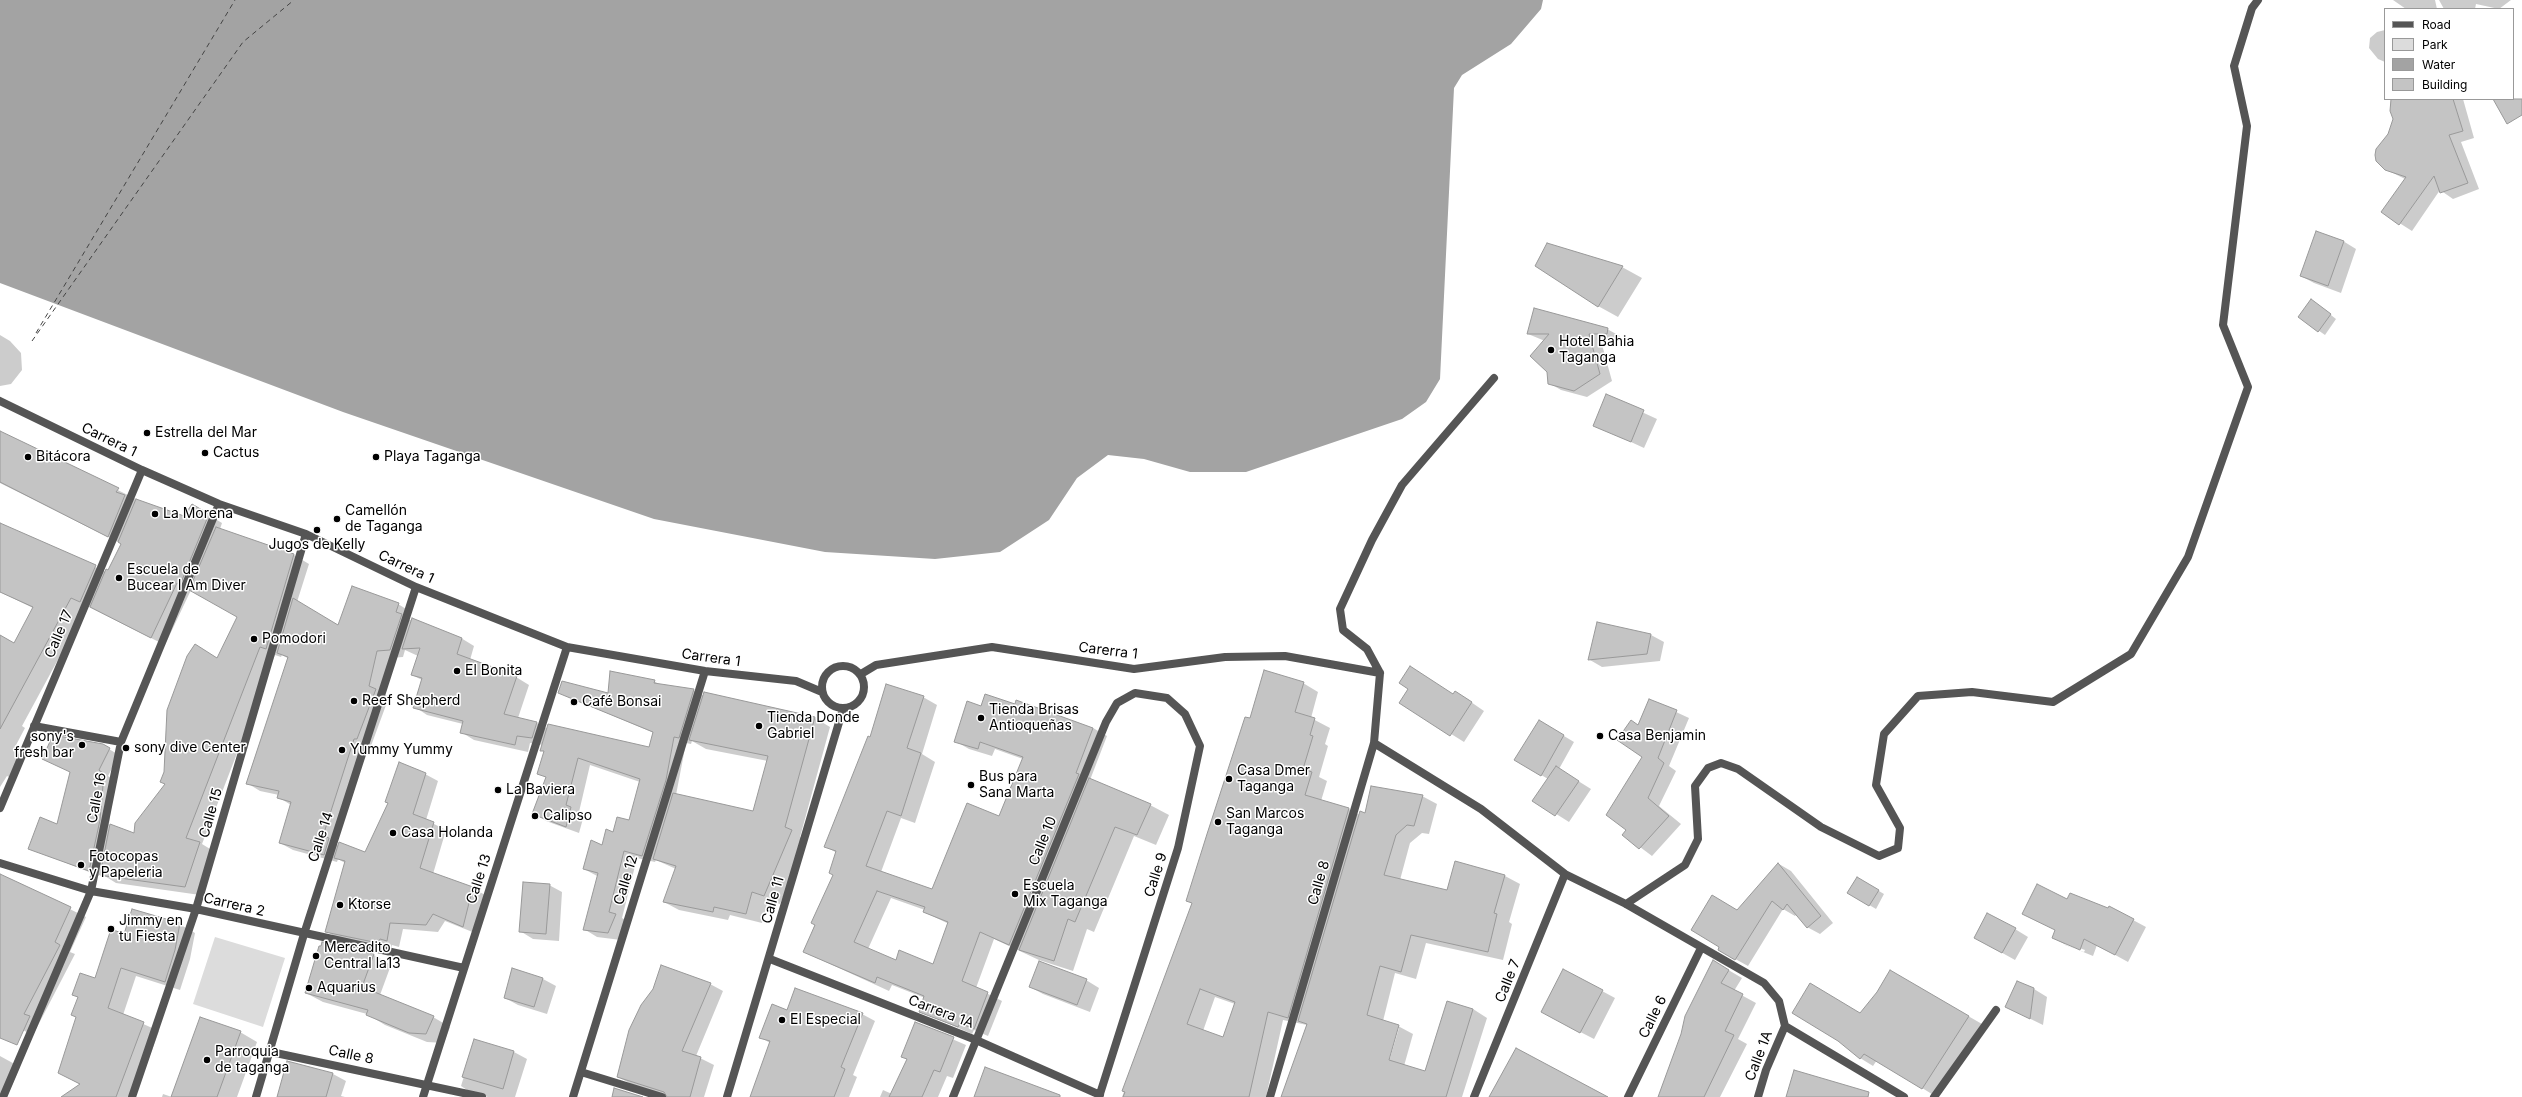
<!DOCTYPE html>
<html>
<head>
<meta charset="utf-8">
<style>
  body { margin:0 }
  #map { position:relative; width:2522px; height:1097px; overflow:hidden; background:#fff; font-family:Inter,sans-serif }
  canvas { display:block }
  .legend { position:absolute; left:2384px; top:8px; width:130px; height:92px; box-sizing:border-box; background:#fff; border:1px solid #999; margin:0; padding:5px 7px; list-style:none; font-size:12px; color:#000 }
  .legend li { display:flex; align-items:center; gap:8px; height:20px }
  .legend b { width:20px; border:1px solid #999 }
</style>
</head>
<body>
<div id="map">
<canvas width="2522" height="1097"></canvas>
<ul class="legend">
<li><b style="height:5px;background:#555"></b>Road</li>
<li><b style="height:11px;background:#dcdcdc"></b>Park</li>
<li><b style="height:11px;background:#a3a3a3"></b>Water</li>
<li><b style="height:11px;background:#c4c4c4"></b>Building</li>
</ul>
</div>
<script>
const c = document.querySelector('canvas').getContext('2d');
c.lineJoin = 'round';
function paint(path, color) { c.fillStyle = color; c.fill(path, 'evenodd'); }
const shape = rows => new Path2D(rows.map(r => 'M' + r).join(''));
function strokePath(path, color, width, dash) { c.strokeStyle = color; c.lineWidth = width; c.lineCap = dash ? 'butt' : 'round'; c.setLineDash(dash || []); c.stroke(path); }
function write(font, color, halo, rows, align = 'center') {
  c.font = font + ' Inter,sans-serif'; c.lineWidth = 3; c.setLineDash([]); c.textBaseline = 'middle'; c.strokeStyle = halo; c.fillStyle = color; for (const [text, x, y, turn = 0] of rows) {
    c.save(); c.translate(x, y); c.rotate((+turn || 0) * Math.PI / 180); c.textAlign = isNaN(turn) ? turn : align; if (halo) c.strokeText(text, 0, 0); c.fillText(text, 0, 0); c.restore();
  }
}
paint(shape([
  [215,937,285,958,263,1027,193,1004]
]), '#dcdcdc');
paint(shape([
  [0,0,1543,0,1541,9,1511,44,1462,75,1454,88,1440,379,1426,402,1402,419,1246,472,1190,472,1144,459,1108,455,1077,478,1049,520,1000,552,935,559,825,552,654,519,343,412,0,283]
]), '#a3a3a3');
paint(shape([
  [2393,0,2435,0,2437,9,2406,9],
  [2439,0,2511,0,2499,9,2476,4,2475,9,2444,9],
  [2385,30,2385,62,2378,59,2369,48,2370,38,2377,32],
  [2394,99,2463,99,2474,138,2461,142,2479,189,2453,199,2440,190,2412,231,2382,212,2405,179,2385,169,2389,135,2394,119],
  [2343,241,2356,249,2341,293,2314,283,2301,276],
  [1622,267,1642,278,1618,317,1598,306],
  [2317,304,2336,319,2325,335,2299,317],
  [1607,329,1620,336,1619,341,1601,341,1612,381,1587,397,1561,390,1549,383,1545,341,1528,334],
  [0,335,10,341,21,353,22,370,11,384,0,386],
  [1607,396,1657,419,1644,448,1594,425],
  [0,432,138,500,184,518,192,505,222,523,220,529,294,555,309,564,297,602,339,626,398,604,411,612,409,619,412,621,461,638,474,646,470,660,516,677,529,685,518,718,537,723,548,729,649,748,654,733,559,693,609,694,654,681,660,685,693,690,704,696,815,718,830,727,800,837,807,840,780,904,768,900,762,923,730,915,728,920,679,910,664,902,676,869,656,860,655,862,637,858,622,918,629,922,621,940,597,937,584,929,599,877,584,869,614,833,630,821,640,782,590,765,579,812,584,815,579,833,546,821,533,813,547,778,538,773,545,752,541,750,543,745,530,743,528,752,474,740,461,732,463,724,427,715,415,707,422,680,412,675,418,656,405,650,403,657,390,658,382,693,389,697,371,746,368,745,336,844,365,853,425,774,438,781,426,820,446,830,433,874,473,888,485,895,475,933,445,921,438,932,403,929,399,947,392,945,391,950,339,939,326,931,345,863,338,859,337,862,293,850,280,843,291,805,278,797,279,795,260,791,247,783,289,659,282,655,281,657,275,655,202,844,215,852,200,895,116,883,100,873,99,876,29,848,58,825,102,745,119,755,108,776,114,780,109,825,134,835,166,784,165,773,196,645,218,659,238,617,191,590,165,645,87,606,22,726,25,728,15,747,22,751,9,777,7,776,0,787,0,636,15,644,33,608,0,592,0,524,106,572,109,572,122,544,0,483],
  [692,741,706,749,768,761,754,812,676,795,686,743,691,744],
  [1598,623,1651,635,1664,642,1660,661,1602,667,1590,660],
  [1303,683,1318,692,1311,718,1330,728,1325,744,1328,746,1319,777,1327,781,1321,801,1349,809,1360,815,1422,796,1437,804,1429,834,1422,833,1410,843,1400,880,1447,891,1456,862,1505,876,1520,884,1509,922,1512,924,1503,960,1426,943,1416,979,1395,973,1383,1021,1398,1026,1413,1034,1404,1066,1425,1072,1473,1009,1487,1018,1462,1097,1282,1097,1307,1025,1283,1020,1266,1097,1122,1097,1193,903,1251,720],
  [1215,997,1235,1004,1224,1039,1203,1031],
  [1397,1028,1399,1028,1388,1065,1386,1065],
  [1454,695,1468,700,1484,711,1464,742,1400,702],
  [923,697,937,705,922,754,935,762,915,823,901,818,881,872,933,890,1000,817,1023,759,995,749,992,756,969,749,955,741,982,707,1093,728,1107,736,1090,780,1150,805,1169,815,1156,845,1134,836,1094,932,1087,929,1073,971,1039,960,994,939,976,988,1002,1001,988,1036,974,1030,972,1034,920,1011,925,998,892,985,889,991,804,952,834,875,837,853,826,847,870,738],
  [891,898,925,910,924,912,949,924,934,965,896,961,868,949],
  [1650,700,1689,718,1669,766,1676,771,1659,806,1681,824,1652,856,1624,835,1628,830,1643,757,1639,726],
  [1539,721,1574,742,1559,769,1591,789,1569,822,1534,800,1548,779,1516,760],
  [1779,864,1791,871,1833,923,1820,934,1807,927,1797,914,1795,916,1783,909,1748,966,1719,950,1738,911],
  [0,875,86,917,70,952,75,954,33,1035,0,1019],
  [1857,878,1884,894,1876,909,1849,893],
  [549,885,562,892,559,941,533,939,520,931],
  [2068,901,2133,920,2146,927,2128,962,2097,945,2093,956,2066,945,2053,938,2056,930,2036,921],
  [2065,943,2085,950,2084,952,2065,945],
  [179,924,195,933,190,959,180,990,136,976,123,1015,159,1031,135,1097,63,1097,81,1085,59,1073,77,1017,79,998,74,995,96,979,125,935],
  [2015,929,2028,937,2015,960,1988,945],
  [323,944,374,955,391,965,380,995,433,1017,450,1027,444,1043,427,1042,385,1025,367,1014,323,1002,306,993],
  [1713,961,1742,978,1734,991,1756,1003,1738,1039,1747,1044,1720,1097,1659,1097],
  [513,969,543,979,556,986,547,1014,518,1005,505,998],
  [1890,971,1982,1024,1935,1096,1877,1060,1873,1066,1860,1058,1861,1014,1878,993],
  [1086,980,1099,988,1090,1012,1043,994,1030,987],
  [710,984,723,991,696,1056,714,1065,704,1097,667,1097,631,1084,618,1077],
  [2034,989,2047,997,2043,1025,2006,1007],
  [1602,991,1615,998,1594,1039,1555,1019],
  [788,1011,862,1014,875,1021,853,1075,857,1077,849,1097,755,1097,770,1043,760,1037],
  [915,1023,966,1045,953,1078,947,1076,938,1097,880,1097,883,1090,892,1094,908,1059],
  [240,1032,257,1042,237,1097,162,1097,163,1094,172,1097],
  [475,1040,514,1052,527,1059,515,1097,488,1097,473,1094,461,1086],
  [0,1056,20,1067,7,1097,0,1097],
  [333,1074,346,1081,341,1096,345,1097,280,1097]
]), '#0003');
strokePath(shape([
  [36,333,235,0],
  [32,341,243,42,294,0]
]), '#444', 1, [5, 4]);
const building = shape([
  [2391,99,2453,99,2463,131,2449,135,2468,183,2440,193,2434,176,2399,225,2381,212,2406,177,2385,170,2376,161,2375,155,2376,149,2388,134,2393,119,2390,111,2391,99],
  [2493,99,2522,99,2522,115,2507,124,2493,99],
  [2316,231,2344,241,2328,286,2300,276,2316,231],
  [1547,243,1623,266,1598,307,1535,266,1547,243],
  [2311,299,2331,314,2318,332,2298,317,2311,299],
  [1534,308,1608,328,1607,334,1589,334,1600,374,1574,391,1548,384,1547,372,1530,356,1549,334,1527,334,1534,308],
  [1606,394,1644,410,1631,442,1593,426,1606,394],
  [0,431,119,488,116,492,125,495,108,537,0,482,0,431],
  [136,499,184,516,192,504,209,514,180,585,177,583,151,638,90,607,106,569,108,570,121,544,118,542,136,499],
  [0,523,96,565,80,602,71,598,0,729,0,635,14,643,33,607,0,592,0,523],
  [216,527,294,554,266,649,260,647,186,838,200,842,185,887,105,876,100,875,110,824,134,833,135,823,165,784,160,782,164,772,167,710,187,656,195,644,217,658,237,617,189,590,216,527],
  [352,586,399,603,396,612,402,614,390,650,377,651,369,686,376,689,357,739,354,739,323,836,329,838,324,855,279,843,291,802,277,798,279,791,246,784,288,657,277,653,293,598,338,625,352,586],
  [412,618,462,638,457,654,517,676,504,714,537,722,532,738,517,736,515,745,460,733,463,721,413,708,422,678,411,675,420,648,402,649,412,618],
  [1597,622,1651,634,1647,654,1588,660,1597,622],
  [1410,666,1453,694,1455,691,1472,702,1450,736,1399,703,1408,689,1399,683,1410,666],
  [1264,670,1304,682,1295,712,1315,718,1310,735,1313,736,1303,769,1312,772,1305,795,1349,808,1288,1018,1268,1012,1249,1097,1123,1097,1125,1092,1122,1091,1192,903,1186,901,1207,834,1245,717,1250,718,1264,670],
  [1200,989,1235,1002,1223,1037,1187,1024,1200,989],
  [610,671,655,680,654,683,694,689,679,738,674,737,666,780,642,856,624,851,609,912,616,914,608,933,583,930,598,873,583,869,591,840,602,845,606,829,613,832,617,817,629,820,640,779,578,758,566,805,571,807,566,827,532,814,546,777,537,774,544,751,540,751,548,724,649,747,653,732,558,693,562,681,608,693,610,671],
  [886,684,924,696,907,748,921,753,901,816,887,811,866,866,932,889,967,803,999,816,1023,757,980,742,978,749,954,742,967,701,981,706,985,694,1015,704,1016,700,1093,728,1076,773,1079,774,1009,945,980,932,962,981,988,992,974,1029,960,1023,958,1027,919,1012,924,996,877,977,875,983,803,952,815,925,811,923,833,875,829,873,836,851,824,847,868,736,870,737,886,684],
  [877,891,925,907,923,912,948,922,933,964,899,950,896,960,854,942,877,891],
  [704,692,815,717,785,827,792,830,764,896,752,892,746,914,714,907,713,912,663,902,676,866,653,859,673,793,753,811,768,756,689,740,704,692],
  [1649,699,1677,710,1658,758,1664,763,1648,798,1669,816,1639,849,1622,835,1626,830,1606,815,1642,757,1617,740,1631,720,1638,725,1649,699],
  [1539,720,1564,735,1541,776,1514,760,1539,720],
  [53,735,103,744,110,748,99,770,104,774,100,820,89,871,28,849,40,817,57,824,70,772,42,759,53,735],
  [399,762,426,773,413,814,434,822,420,868,473,887,463,927,433,914,426,925,390,923,387,941,380,939,378,943,325,932,345,861,334,858,339,842,365,852,388,803,385,802,399,762],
  [1556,766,1579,781,1555,816,1532,801,1556,766],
  [1089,778,1151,804,1137,835,1115,827,1075,922,1068,919,1054,961,1019,950,1089,778],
  [1371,786,1423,795,1414,826,1407,825,1396,835,1384,875,1447,890,1455,861,1505,875,1494,913,1497,914,1488,952,1411,935,1401,972,1380,966,1367,1015,1399,1025,1389,1060,1425,1071,1447,1001,1473,1009,1446,1097,1281,1097,1307,1024,1298,1021,1360,811,1365,813,1371,786],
  [1778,863,1821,916,1807,928,1787,904,1783,910,1772,901,1735,960,1718,950,1719,947,1691,930,1712,895,1737,910,1778,863],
  [0,874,71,907,55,942,60,945,24,1014,30,1016,17,1045,0,1038,0,874],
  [1857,877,1879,890,1869,906,1847,893,1857,877],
  [523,882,550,884,546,934,519,932,523,882],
  [2037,884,2067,899,2070,893,2108,908,2109,906,2134,919,2115,955,2084,939,2080,950,2052,938,2055,930,2022,914,2037,884],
  [132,909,180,923,175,950,165,982,121,968,108,1008,144,1022,116,1097,61,1097,80,1084,58,1073,76,1017,71,1015,78,997,72,995,80,973,95,978,111,929,124,934,132,909],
  [1987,913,2016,928,2002,953,1974,938,1987,913],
  [322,942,374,954,362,987,434,1016,426,1034,409,1033,366,1015,368,1010,305,993,319,946,321,946,322,942],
  [1713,960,1729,970,1721,983,1743,994,1725,1031,1734,1035,1704,1097,1658,1097,1681,1034,1685,1016,1713,960],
  [1039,961,1087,979,1077,1005,1029,987,1039,961],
  [661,965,711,983,682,1051,701,1057,690,1097,667,1097,664,1092,617,1077,629,1030,641,1005,653,989,661,965],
  [512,968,543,978,534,1007,504,998,512,968],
  [1563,969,1603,990,1580,1033,1541,1012,1563,969],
  [1890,970,1969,1016,1922,1089,1864,1054,1860,1059,1838,1041,1792,1013,1810,983,1860,1013,1877,992,1890,970],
  [2017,981,2034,988,2030,1019,2005,1007,2017,981],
  [795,988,863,1013,841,1067,845,1069,834,1097,750,1097,770,1041,759,1038,772,1004,787,1010,795,988],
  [200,1017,241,1031,217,1097,171,1097,200,1017],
  [915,1022,954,1037,940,1072,934,1070,922,1097,889,1097,907,1059,901,1057,915,1022],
  [474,1039,514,1051,503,1089,462,1077,474,1039],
  [1516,1048,1608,1097,1489,1097,1516,1048],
  [287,1061,333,1073,326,1097,277,1097,287,1061],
  [985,1067,1060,1095,1060,1097,974,1097,985,1067],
  [1794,1070,1869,1092,1868,1097,1786,1097,1794,1070],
  [614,1088,643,1097,612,1097,614,1088]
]);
paint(building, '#c4c4c4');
strokePath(building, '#999', 1);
strokePath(shape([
  [0,401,142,470,219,504,306,534,416,587,567,647,705,671,796,681,822,692],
  '822 687a21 21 0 1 1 42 0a21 21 0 1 1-42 0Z',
  [1380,673,1367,649,1343,630,1340,609,1372,540,1402,485,1494,378],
  [861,674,876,665,992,647,1134,669,1225,657,1285,656,1380,673],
  [34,726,121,742],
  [1374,743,1481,809,1565,874,1626,904,1764,983,1779,1001,1785,1026,1766,1070,1758,1097],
  [0,808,142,470],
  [0,863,91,891,196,909,464,968],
  [1626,904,1685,865,1698,839,1695,786,1708,768,1721,763,1738,769,1821,827,1879,856,1898,848,1900,828,1876,785,1884,734,1918,696,1972,692,2053,702,2131,654,2188,557,2248,387,2223,325,2247,126,2234,66,2252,8,2258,0],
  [770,959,976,1040,1100,1095],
  [1785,1026,1904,1097],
  [271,1052,482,1097],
  [581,1072,662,1097],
  [3,1097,91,891,121,742,219,504],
  [132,1097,196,909,306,534],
  [256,1097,304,934,416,587],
  [423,1097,567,647],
  [573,1097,705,671],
  [727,1097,843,709],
  [953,1097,1106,722,1117,703,1135,693,1167,698,1185,714,1200,746,1178,848,1099,1097],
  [1270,1097,1374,743,1380,673],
  [1474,1097,1565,874],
  [1628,1097,1701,948],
  [1934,1097,1996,1010]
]), '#555', 8);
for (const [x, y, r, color] of [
  [1551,350,4,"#000"],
  [147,433,4,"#000"],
  [205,453,4,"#000"],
  [28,457,4,"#000"],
  [376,457,4,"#000"],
  [155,514,4,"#000"],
  [337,519,4,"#000"],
  [317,530,4,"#000"],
  [119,578,4,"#000"],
  [254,639,4,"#000"],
  [457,671,4,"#000"],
  [354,701,4,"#000"],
  [574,702,4,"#000"],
  [981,718,4,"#000"],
  [759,726,4,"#000"],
  [1600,736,4,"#000"],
  [82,745,4,"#000"],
  [126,748,4,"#000"],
  [342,750,4,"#000"],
  [1229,779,4,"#000"],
  [971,785,4,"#000"],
  [498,790,4,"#000"],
  [535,816,4,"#000"],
  [1218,822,4,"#000"],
  [393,833,4,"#000"],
  [81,865,4,"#000"],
  [1015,894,4,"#000"],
  [340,905,4,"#000"],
  [111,929,4,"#000"],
  [316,956,4,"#000"],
  [309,988,4,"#000"],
  [782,1020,4,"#000"],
  [207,1060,4,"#000"]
]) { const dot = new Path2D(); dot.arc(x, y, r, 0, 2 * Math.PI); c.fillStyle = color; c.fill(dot); strokePath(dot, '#fff', 1.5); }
write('14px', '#000', '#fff', [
  ["Hotel Bahia",1559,342],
  ["Taganga",1559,358],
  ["Estrella del Mar",155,433],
  ["Cactus",213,453],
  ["Bitácora",36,457],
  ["Playa Taganga",384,457],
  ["Camellón",345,511],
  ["de Taganga",345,527],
  ["La Morena",163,514],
  ["Jugos de Kelly",317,545,"center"],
  ["Escuela de",127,570],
  ["Bucear I Am Diver",127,586],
  ["Pomodori",262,639],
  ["El Bonita",465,671],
  ["Reef Shepherd",362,701],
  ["Café Bonsai",582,702],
  ["Tienda Brisas",989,710],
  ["Antioqueñas",989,726],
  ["Tienda Donde",767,718],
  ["Gabriel",767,734],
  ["Casa Benjamin",1608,736],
  ["sony's",74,737,"right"],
  ["fresh bar",74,753,"right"],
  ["sony dive Center",134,748],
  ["Yummy Yummy",350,750],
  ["Casa Dmer",1237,771],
  ["Taganga",1237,787],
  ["Bus para",979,777],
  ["Sana Marta",979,793],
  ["La Baviera",506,790],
  ["San Marcos",1226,814],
  ["Taganga",1226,830],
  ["Calipso",543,816],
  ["Casa Holanda",401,833],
  ["Fotocopas",89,857],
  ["y Papeleria",89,873],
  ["Escuela",1023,886],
  ["Mix Taganga",1023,902],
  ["Ktorse",348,905],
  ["Jimmy en",119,921],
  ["tu Fiesta",119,937],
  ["Mercadito",324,948],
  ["Central la13",324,964],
  ["Aquarius",317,988],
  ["El Especial",790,1020],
  ["Parroquia",215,1052],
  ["de taganga",215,1068]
], 'left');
write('14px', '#000', '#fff', [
  ["Carrera 1",109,440,26],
  ["Carrera 1",406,567,25],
  ["Calle 17",59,634,-67],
  ["Carerra 1",1108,651,7],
  ["Carrera 1",711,658,8],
  ["Calle 16",97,798,-79],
  ["Calle 15",211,813,-74],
  ["Calle 14",321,837,-72],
  ["Calle 10",1043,841,-68],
  ["Calle 9",1156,875,-72],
  ["Calle 13",479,879,-72],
  ["Calle 12",626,880,-73],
  ["Calle 8",1319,883,-74],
  ["Calle 11",773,900,-74],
  ["Carrera 2",234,905,13],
  ["Calle 7",1508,981,-68],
  ["Carrera 1A",941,1012,21],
  ["Calle 6",1653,1017,-64],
  ["Calle 8",351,1055,12],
  ["Calle 1A",1759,1056,-69]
]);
</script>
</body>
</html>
